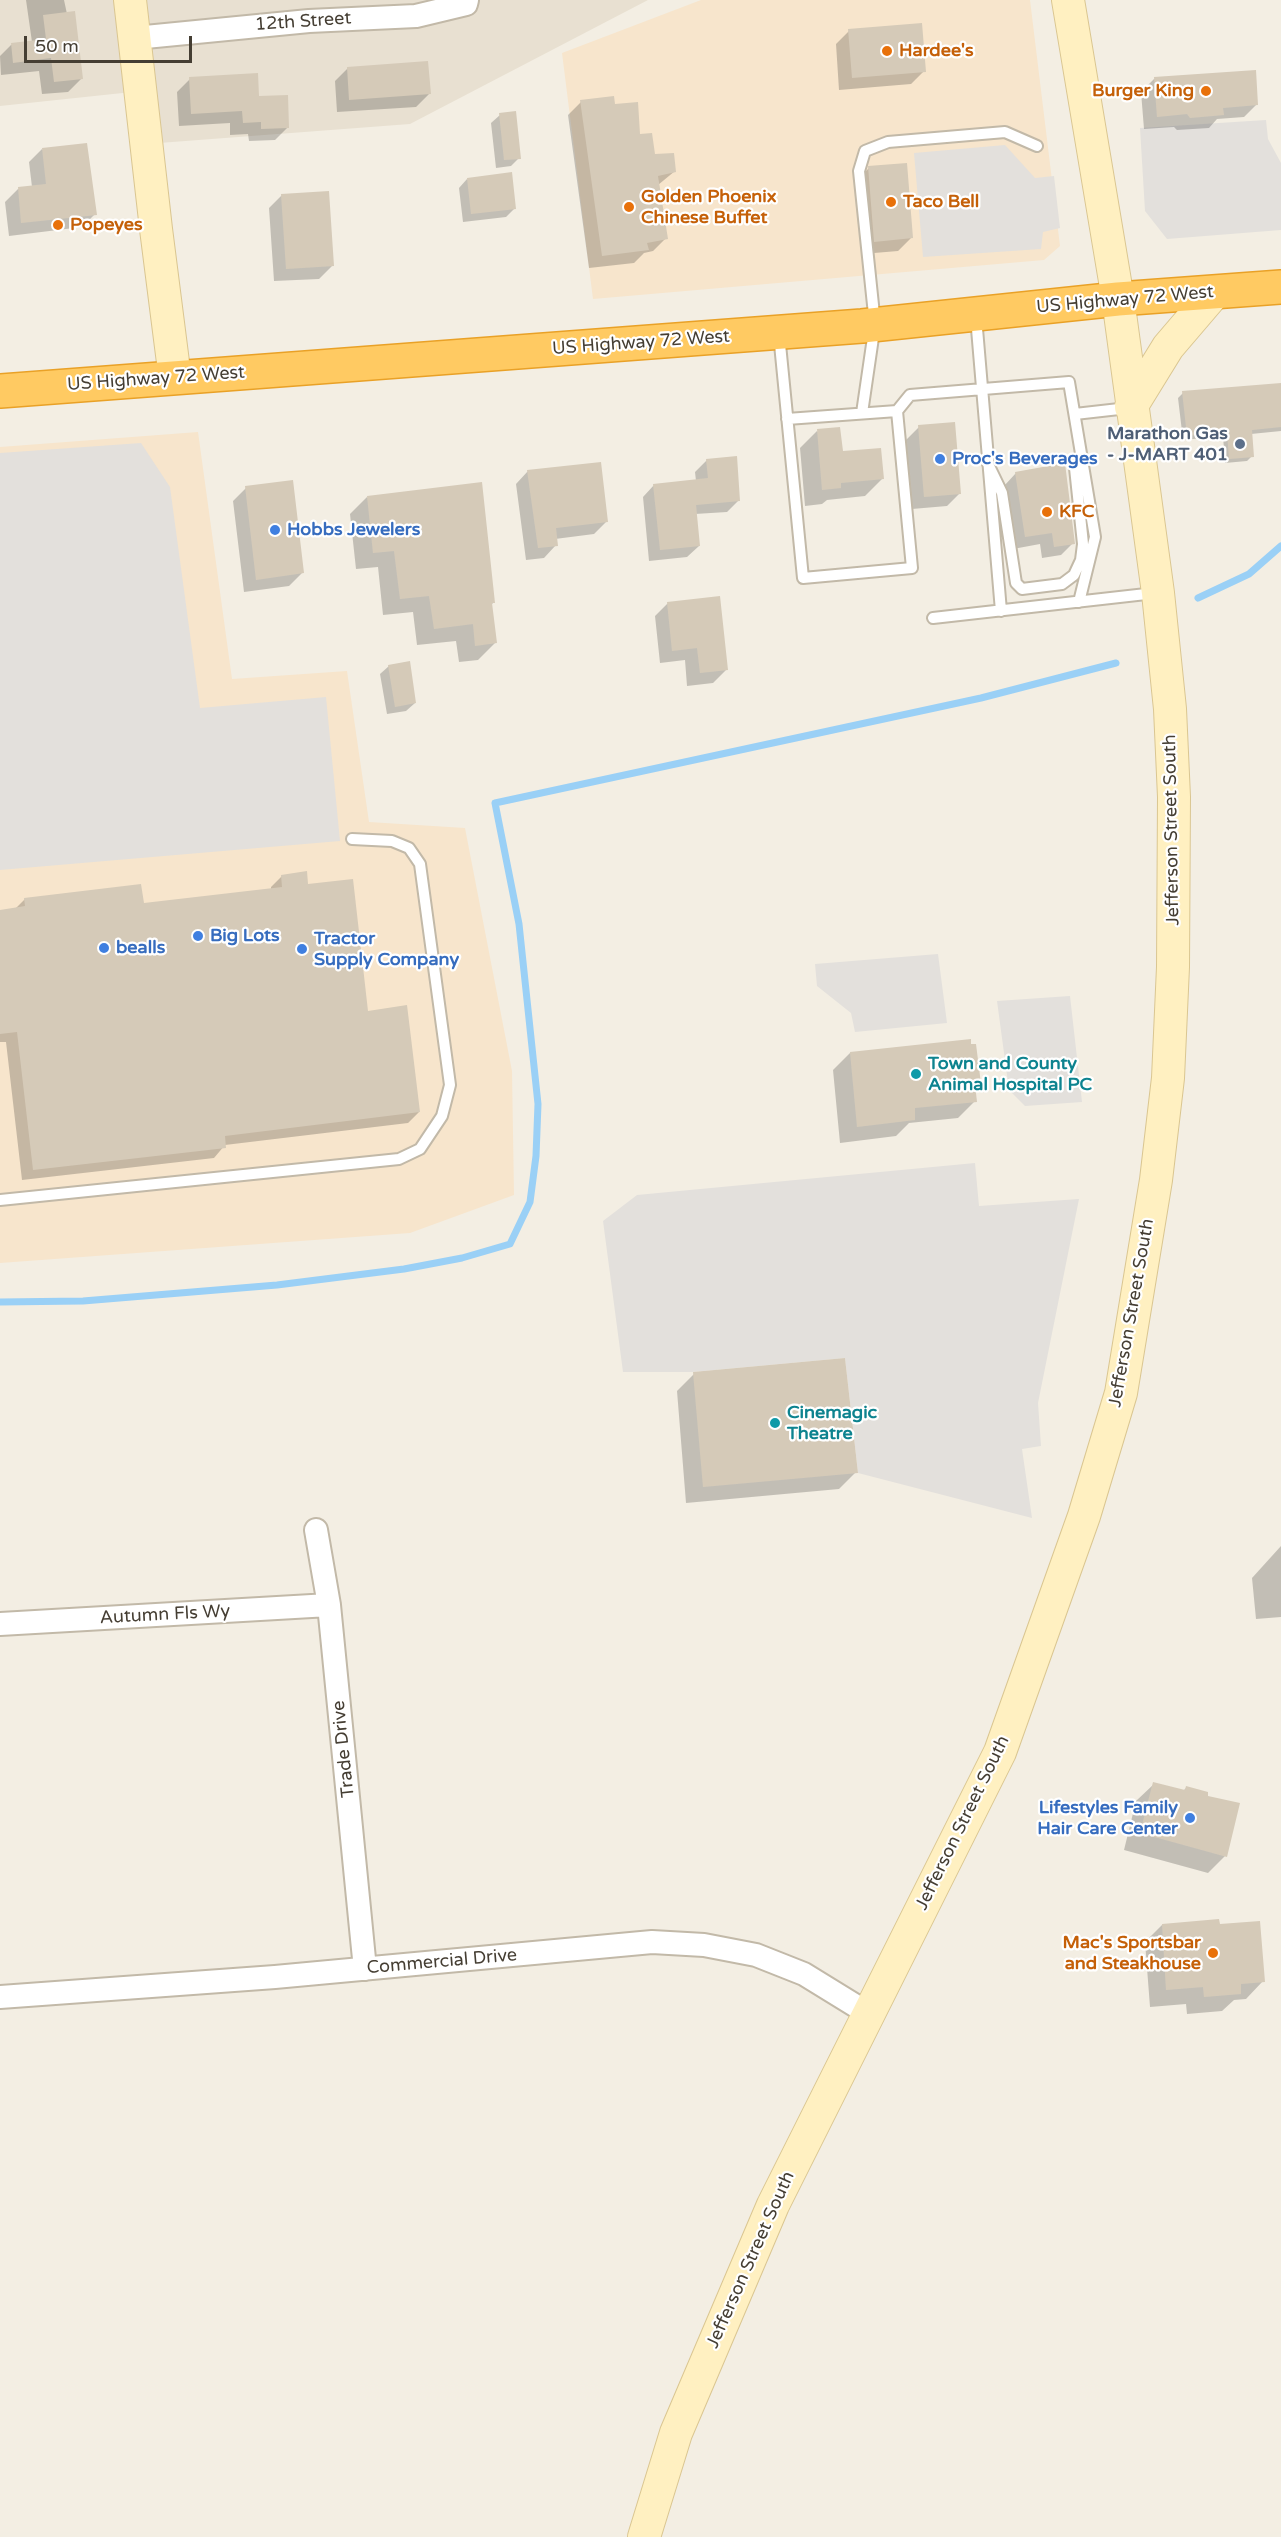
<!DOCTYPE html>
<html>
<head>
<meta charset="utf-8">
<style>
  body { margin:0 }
  #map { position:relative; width:1281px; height:2537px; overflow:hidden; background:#f3eee3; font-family:"Varela Round",sans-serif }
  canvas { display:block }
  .scale { position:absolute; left:24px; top:36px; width:168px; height:27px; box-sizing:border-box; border:3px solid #453e33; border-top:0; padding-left:8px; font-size:18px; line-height:21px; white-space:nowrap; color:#453e33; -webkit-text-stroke:4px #fff; paint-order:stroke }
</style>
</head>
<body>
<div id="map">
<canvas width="1281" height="2537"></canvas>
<div class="scale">50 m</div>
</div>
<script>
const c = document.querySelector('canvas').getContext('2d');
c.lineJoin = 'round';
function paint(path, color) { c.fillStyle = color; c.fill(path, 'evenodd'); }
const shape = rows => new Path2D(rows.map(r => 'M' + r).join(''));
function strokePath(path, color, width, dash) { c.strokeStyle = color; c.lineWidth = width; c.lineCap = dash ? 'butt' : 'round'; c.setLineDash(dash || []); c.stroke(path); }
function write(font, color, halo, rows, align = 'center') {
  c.font = font + ' "Varela Round",sans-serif'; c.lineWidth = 4.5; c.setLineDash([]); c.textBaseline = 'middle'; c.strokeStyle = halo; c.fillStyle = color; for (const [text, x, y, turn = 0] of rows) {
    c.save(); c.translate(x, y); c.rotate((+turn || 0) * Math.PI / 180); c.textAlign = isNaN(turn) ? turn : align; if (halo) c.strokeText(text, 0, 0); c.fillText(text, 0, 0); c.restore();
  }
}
paint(shape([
  [0,0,648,0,410,124,159,143,151,90,0,106]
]), '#e8e0d1');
paint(shape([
  [701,0,1030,0,1060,246,1044,260,593,299,562,53],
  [198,432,232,679,347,671,369,822,465,828,512,1071,514,1195,410,1233,0,1263,0,447]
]), '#f7e5cc');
paint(shape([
  [1266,120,1268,139,1281,163,1281,230,1167,239,1145,211,1140,128],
  [1005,145,1035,178,1054,176,1060,228,1043,232,1041,249,923,257,914,153],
  [141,443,170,487,200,708,326,697,340,841,0,870,0,453],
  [938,954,947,1023,855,1032,851,1013,817,986,815,964],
  [1070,996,1082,1102,1025,1106,1009,1090,997,1001],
  [975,1163,979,1206,1079,1199,1038,1403,1041,1446,1022,1449,1032,1518,858,1473,845,1358,693,1372,623,1372,603,1221,637,1195]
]), '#e3e0dc');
paint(shape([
  [26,0,64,0,81,79,68,92,42,94,39,71,1,75,0,56,11,45,32,42],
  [849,31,924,71,911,84,839,90,836,44],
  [348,68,429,94,416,107,337,112,335,81],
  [190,79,257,98,288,127,275,140,249,141,248,134,230,135,230,123,179,126,177,92],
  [1154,79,1257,104,1244,117,1217,119,1209,128,1177,130,1174,127,1144,129,1141,92],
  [581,102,614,106,654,156,675,171,658,185,666,238,653,251,644,253,634,263,589,268,568,115],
  [500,115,519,158,511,166,496,168,491,123],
  [42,149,95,214,82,227,9,236,5,202,18,189,32,187,29,162],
  [869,168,911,238,898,251,862,254,856,181],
  [467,179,515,208,506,217,463,222,459,188],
  [282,195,332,266,319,279,274,281,269,208],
  [1281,384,1281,431,1251,434,1252,456,1247,461,1225,463,1223,436,1183,440,1178,398,1183,393],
  [919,427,960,493,947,506,912,509,906,440],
  [817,431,841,453,882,479,865,496,827,500,822,504,805,506,800,448],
  [707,460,739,500,727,512,695,514,699,546,687,557,649,561,643,497,654,485,696,481,695,472],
  [528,471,606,522,594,534,555,539,556,545,544,558,526,560,516,484],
  [1016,473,1073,543,1061,555,1042,558,1040,544,1013,549,1004,486],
  [246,488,302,573,289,586,244,592,233,501],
  [367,497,494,602,491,605,495,643,478,660,459,662,456,641,417,645,413,612,383,615,378,567,356,569,350,514],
  [668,603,726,670,713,683,687,686,685,660,660,663,655,616],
  [389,666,415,703,406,711,387,714,380,674],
  [282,876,307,886,366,1012,419,1112,408,1123,225,1145,214,1158,22,1180,6,1042,0,1042,0,912,14,910,25,899,142,904,271,890,271,887],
  [850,1053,979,1083,974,1088,975,1101,958,1118,909,1123,896,1136,840,1143,833,1070],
  [694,1374,856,1472,839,1489,686,1503,677,1391],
  [1281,1546,1281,1617,1256,1619,1252,1578],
  [1154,1784,1183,1791,1187,1787,1225,1856,1208,1873,1124,1850,1136,1801],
  [1162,1925,1218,1925,1263,1981,1246,1999,1234,2000,1222,2011,1187,2014,1186,2004,1150,2007,1145,1942]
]), '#0003');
strokePath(shape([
  [1198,598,1249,574,1281,546],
  [0,1302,83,1301,277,1285,404,1269,462,1258,510,1244,530,1202,536,1156,538,1104,519,924,495,803,981,698,1116,663]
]), '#9ad0f6', 7);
paint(shape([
  [75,11,83,79,54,82,51,58,13,63,11,43,46,39,43,15],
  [922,23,926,72,852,78,848,29],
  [428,61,431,94,349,100,347,67],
  [1256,70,1258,105,1223,108,1224,115,1190,118,1187,114,1157,117,1154,77],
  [258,73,259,96,288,95,289,128,261,129,261,122,243,123,242,111,191,114,189,77],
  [614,96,615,104,638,102,640,134,652,133,655,154,674,153,676,172,658,176,668,239,647,243,649,250,602,256,580,100],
  [516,111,521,159,504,160,499,113],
  [87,143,97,215,21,223,18,187,46,184,42,148],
  [907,163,913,238,874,242,868,166],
  [512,172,516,209,471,214,467,178],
  [329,191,334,266,286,269,281,194],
  [1281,383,1281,427,1252,430,1254,457,1229,459,1227,432,1187,436,1182,391],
  [955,422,961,494,924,497,918,425],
  [840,427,843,451,881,448,884,479,841,483,841,488,822,490,817,429],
  [737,456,740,501,696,505,700,546,660,550,653,484,708,478,706,459],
  [601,462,608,522,556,528,558,546,538,548,527,470],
  [1065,463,1075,544,1054,547,1052,533,1025,537,1015,472],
  [293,480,304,573,256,580,245,486],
  [482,482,495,603,492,603,497,643,475,646,473,624,434,629,429,596,400,599,394,551,373,553,367,496],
  [720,596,728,670,700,673,697,648,672,651,667,602],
  [410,661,416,703,395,707,388,665],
  [307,871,308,884,353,879,368,1011,407,1005,420,1112,225,1136,226,1148,33,1170,17,1032,0,1034,0,910,25,906,24,898,141,884,144,903,282,887,281,875],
  [971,1039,971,1044,976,1044,981,1084,975,1084,977,1102,915,1108,915,1120,857,1127,850,1052],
  [845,1358,858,1473,703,1487,693,1372],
  [1153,1782,1185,1790,1186,1786,1208,1792,1208,1796,1240,1803,1227,1857,1140,1833],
  [1219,1919,1220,1924,1260,1921,1265,1982,1241,1984,1241,1994,1204,1997,1203,1987,1166,1990,1162,1924]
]), '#d5cab8');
const lane = shape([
  [976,317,1001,611],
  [779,334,803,578,912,568,897,411,910,395,1069,382,1095,537,1079,602],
  [862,413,875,324,859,171,865,151,888,142,1005,132,1037,146],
  [1075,414,1128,408],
  [787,419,897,411],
  [988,464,1002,493,1016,583,1022,589,1062,584,1074,575,1081,560,1083,544,1075,468,1082,459],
  [933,618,1155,593],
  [0,1200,399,1159,420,1149,442,1116,450,1085,420,864,409,848,392,841,352,839]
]);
const street = shape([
  [135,38,309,21,416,16,466,4,467,0],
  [316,1530,329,1605,365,1969],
  [0,1624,329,1605],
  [0,1997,275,1977,652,1942,704,1945,756,1955,804,1974,869,2014]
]);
const secondary = shape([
  [130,0,156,229,175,378],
  [1131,407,1168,347,1215,292],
  [644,2537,676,2433,773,2205,1000,1752,1084,1516,1121,1393,1156,1180,1168,1078,1173,967,1174,797,1170,709,1158,593,1118,299,1068,0]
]);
const highway = shape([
  [0,391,862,326,1118,299,1281,287]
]);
strokePath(lane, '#c2b9a8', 14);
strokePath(street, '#c2b9a8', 26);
strokePath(secondary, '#dac691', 34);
strokePath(highway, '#e9a127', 36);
strokePath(lane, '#fff', 10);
strokePath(street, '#fff', 22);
strokePath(secondary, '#fff0c1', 32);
strokePath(highway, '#ffca62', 33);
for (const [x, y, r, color] of [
  [887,51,6,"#e8710a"],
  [1206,91,6,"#e8710a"],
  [891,202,6,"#e8710a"],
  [629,207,6,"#e8710a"],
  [58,225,6,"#e8710a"],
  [1240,444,6,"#5c6f8a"],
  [940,459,6,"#3f7fe0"],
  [1047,512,6,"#e8710a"],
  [275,530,6,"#3f7fe0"],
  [198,936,6,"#3f7fe0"],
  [104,948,6,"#3f7fe0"],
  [302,949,6,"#3f7fe0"],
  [916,1074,6,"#0f9aa8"],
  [775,1423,6,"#0f9aa8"],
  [1190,1818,6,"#3f7fe0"],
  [1213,1953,6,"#e8710a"]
]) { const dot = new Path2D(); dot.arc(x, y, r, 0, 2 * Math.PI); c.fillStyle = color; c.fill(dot); strokePath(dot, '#fff', 2); }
write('18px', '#453e33', '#fff', [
  ["12th Street",303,22,-4],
  ["US Highway 72 West",1125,300,-5],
  ["US Highway 72 West",641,343,-4],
  ["US Highway 72 West",156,379,-4],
  ["Jefferson Street South",1172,830,-91],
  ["Jefferson Street South",1132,1313,-80],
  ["Autumn Fls Wy",165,1615,-3],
  ["Trade Drive",344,1749,-96],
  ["Jefferson Street South",963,1823,-64],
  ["Commercial Drive",442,1962,-5],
  ["Jefferson Street South",751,2260,-66]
]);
write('bold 18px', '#c56008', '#fff', [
  ["Hardee's",899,51],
  ["Burger King",1194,91,"right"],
  ["Golden Phoenix",641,197],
  ["Chinese Buffet",641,218],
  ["Taco Bell",903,202],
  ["Popeyes",70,225],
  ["KFC",1059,512],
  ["Mac's Sportsbar",1201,1943,"right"],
  ["and Steakhouse",1201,1964,"right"]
], 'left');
write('bold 18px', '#4e5e75', '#fff', [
  ["Marathon Gas",1228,434],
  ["- J-MART 401",1228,455]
], 'right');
write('bold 18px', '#366cbe', '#fff', [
  ["Proc's Beverages",952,459],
  ["Hobbs Jewelers",287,530],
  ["Big Lots",210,936],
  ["Tractor",314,939],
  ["Supply Company",314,960],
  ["bealls",116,948],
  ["Lifestyles Family",1178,1808,"right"],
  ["Hair Care Center",1178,1829,"right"]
], 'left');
write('bold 18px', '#0d838f', '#fff', [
  ["Town and County",928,1064],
  ["Animal Hospital PC",928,1085],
  ["Cinemagic",787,1413],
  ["Theatre",787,1434]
], 'left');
</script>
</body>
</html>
